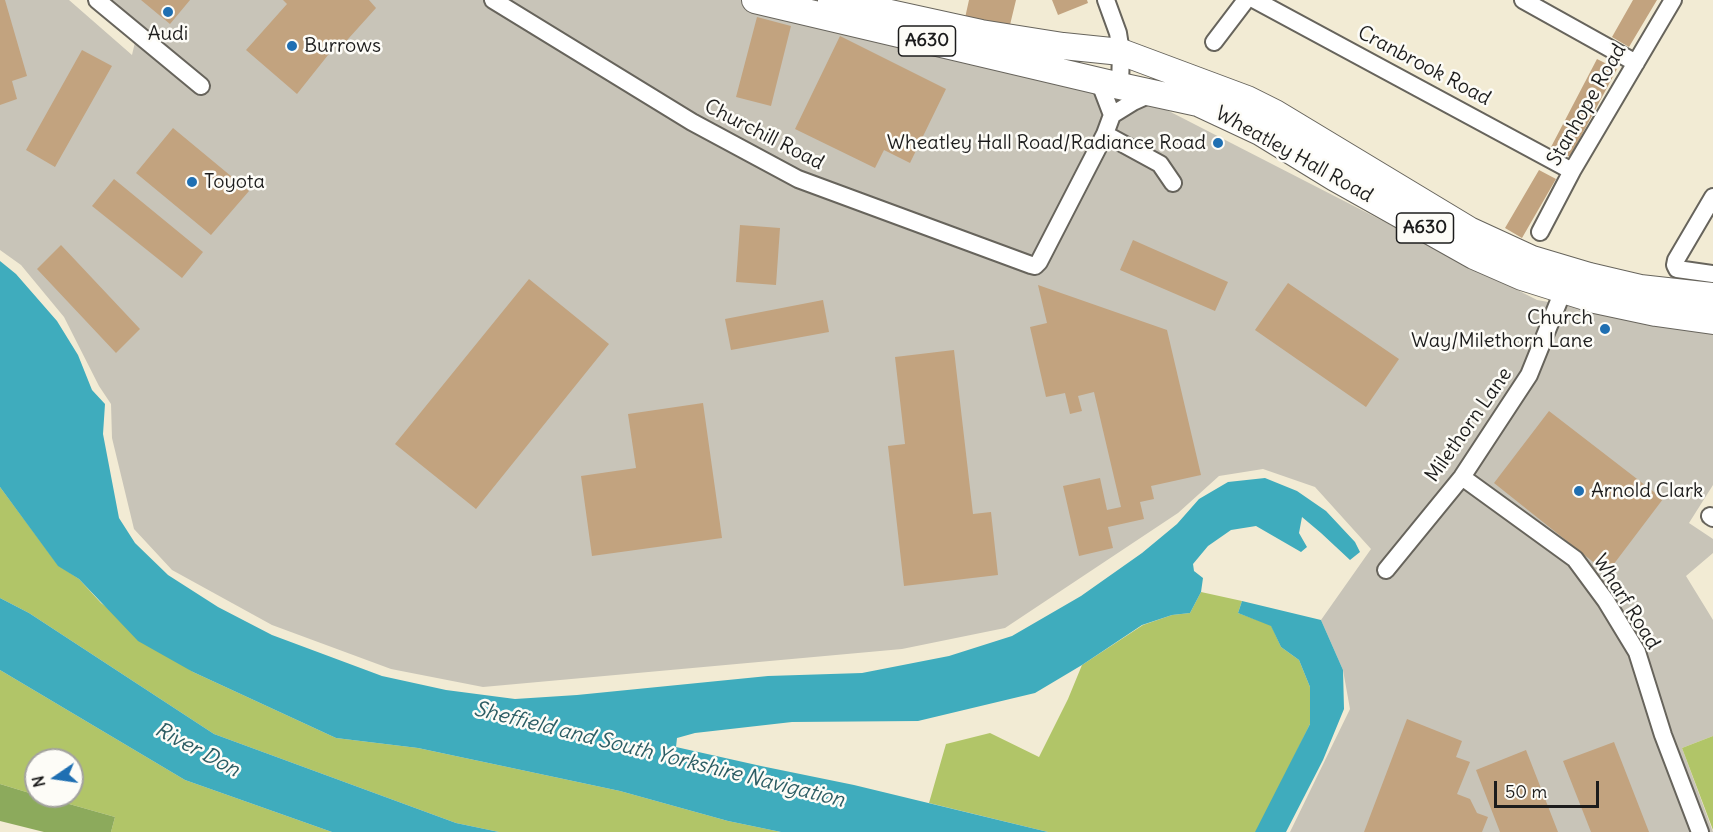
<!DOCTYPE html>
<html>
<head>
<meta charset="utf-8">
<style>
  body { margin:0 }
  #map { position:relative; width:1713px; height:832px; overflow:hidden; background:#f2ebd4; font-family:Delius,sans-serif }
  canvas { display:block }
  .north { position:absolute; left:24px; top:748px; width:60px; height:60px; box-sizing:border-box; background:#fdfcf7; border:2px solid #a3a29f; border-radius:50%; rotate:257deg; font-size:16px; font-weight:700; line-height:24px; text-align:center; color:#1c1c1c }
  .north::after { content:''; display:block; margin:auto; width:21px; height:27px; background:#1f6fb2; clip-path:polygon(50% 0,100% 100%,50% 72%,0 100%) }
  .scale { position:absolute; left:1494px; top:781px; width:105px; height:27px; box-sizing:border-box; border:3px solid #1c1c1c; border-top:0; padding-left:8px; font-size:18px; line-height:21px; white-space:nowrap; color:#1c1c1c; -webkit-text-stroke:4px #fdfcf7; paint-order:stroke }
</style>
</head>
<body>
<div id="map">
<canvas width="1713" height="832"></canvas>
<div class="north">N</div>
<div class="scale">50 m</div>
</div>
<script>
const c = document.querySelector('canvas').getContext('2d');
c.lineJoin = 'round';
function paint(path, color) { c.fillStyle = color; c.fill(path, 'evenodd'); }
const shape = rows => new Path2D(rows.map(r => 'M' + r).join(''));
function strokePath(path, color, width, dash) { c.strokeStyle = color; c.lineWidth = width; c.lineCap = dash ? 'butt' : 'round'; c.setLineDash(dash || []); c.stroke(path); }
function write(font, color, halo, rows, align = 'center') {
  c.font = font + ' Delius,sans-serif'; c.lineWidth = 5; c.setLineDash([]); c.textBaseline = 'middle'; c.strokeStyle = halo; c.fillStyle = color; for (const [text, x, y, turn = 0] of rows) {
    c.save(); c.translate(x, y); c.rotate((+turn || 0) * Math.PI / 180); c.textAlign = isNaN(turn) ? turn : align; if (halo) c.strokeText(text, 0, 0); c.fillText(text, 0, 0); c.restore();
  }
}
paint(shape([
  [0,0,69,0,132,55,139,25,110,0,755,0,1120,86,1537,300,1713,331,1713,485,1689,523,1713,539,1713,553,1686,576,1713,620,1713,736,1682,748,1713,832,1290,832,1350,709,1343,670,1321,620,1371,549,1315,487,1263,469,1219,476,1178,513,1005,628,902,649,483,687,391,669,272,625,172,570,134,529,112,438,111,404,99,386,64,317,21,265,0,250]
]), '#c8c4b8');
paint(shape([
  [0,487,58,565,79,579,101,603,193,672,336,738,418,748,620,791,728,821,781,832,499,832,456,823,214,734,29,613,0,598],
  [1201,592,1242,601,1238,613,1271,625,1281,647,1299,660,1310,687,1310,724,1257,832,1048,832,929,803,946,744,990,733,1039,757,1068,699,1082,665,1143,625,1172,615,1190,613],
  [0,670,185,780,332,832,111,832,115,817,41,796,72,796,72,760,36,760,36,795,0,784],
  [1713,736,1713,830,1682,748]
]), '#b1c568');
paint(shape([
  [0,784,36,795,36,796,41,796,115,817,111,832,44,832,0,821]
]), '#8caa5c');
paint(shape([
  [0,261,16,274,57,321,78,355,92,390,105,404,103,434,119,518,135,543,168,575,218,607,272,635,382,676,446,690,515,699,577,695,768,676,862,673,949,656,1012,636,1081,596,1142,553,1177,524,1199,499,1228,482,1265,478,1297,491,1326,511,1355,542,1360,552,1350,560,1321,533,1302,517,1299,533,1307,547,1301,552,1256,526,1231,530,1208,546,1193,564,1194,571,1203,578,1201,592,1190,613,1172,615,1142,625,1082,665,1035,693,918,721,792,722,695,733,677,738,676,747,761,766,854,785,1048,832,781,832,728,821,620,791,418,748,336,738,193,672,138,641,79,579,58,566,0,487],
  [0,598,29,613,214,734,456,823,499,832,332,832,185,780,0,670],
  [1242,601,1321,620,1343,670,1344,709,1323,760,1286,832,1255,832,1310,724,1310,687,1299,660,1281,647,1271,626,1238,613]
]), '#3facbd');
paint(shape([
  [0,0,5,0,27,76,12,81,17,99,0,105],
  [141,0,190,0,170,24],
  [283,0,369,0,376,8,340,48,336,45,297,94,246,50,287,4],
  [969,0,1016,0,1009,29,965,18],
  [1052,0,1087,0,1088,3,1058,15],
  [1633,0,1657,0,1629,47,1612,37],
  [757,17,791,26,771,106,736,97],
  [840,36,946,89,910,163,884,150,875,168,795,129],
  [82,50,112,66,55,167,26,150],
  [1597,59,1617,69,1570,157,1551,147],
  [173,128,249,191,211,235,136,173],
  [1539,170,1556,179,1522,238,1505,228],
  [114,179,203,252,182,278,92,206],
  [740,225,780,228,776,285,736,282],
  [1133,240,1228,282,1215,311,1120,270],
  [61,245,140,329,116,353,37,269],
  [529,279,609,344,476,509,395,444],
  [1288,283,1399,359,1366,407,1255,330],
  [1038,285,1167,330,1201,475,1151,486,1154,499,1140,502,1144,519,1108,527,1113,548,1079,556,1063,486,1100,478,1107,510,1121,507,1094,392,1078,396,1082,411,1070,414,1065,393,1046,397,1030,327,1047,323],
  [823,300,829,332,731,350,725,319],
  [954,350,973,514,991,512,998,575,904,586,888,446,905,444,895,357],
  [703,403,722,538,592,556,581,476,636,468,628,414],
  [1549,411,1663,499,1607,573,1494,483],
  [1407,719,1462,741,1456,757,1470,762,1457,794,1470,799,1477,813,1488,817,1482,832,1364,832],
  [1614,742,1649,832,1591,832,1563,761],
  [1526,750,1558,832,1500,832,1476,770]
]), '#c2a37f');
const minor = shape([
  [97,0,201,86],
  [493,0,692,122,798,179,1031,265,1035,266,1039,262,1105,134,1112,115,1099,81],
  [1106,0,1118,33,1121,52,1120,86],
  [1255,0,1572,171],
  [1523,0,1636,63],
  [1214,42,1246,0],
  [1112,115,1133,102,1153,93],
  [1105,134,1160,164,1173,183],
  [1713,197,1676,260,1675,265,1677,269,1713,274],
  [1540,232,1572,171,1673,0],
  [1462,477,1575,559,1606,601,1637,652,1663,735,1700,832],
  [1710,516,1713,518],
  [1386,570,1462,477,1529,375,1563,291]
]);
const highway = shape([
  [755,0,1120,86,1198,103,1260,132,1335,178,1474,256,1522,277,1595,300,1656,313,1713,321],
  [831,0,981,33,1063,46,1121,52,1247,99,1275,113,1469,230,1532,259,1589,276,1640,288,1713,296]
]);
strokePath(minor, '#67645c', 20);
strokePath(highway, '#67645c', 28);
strokePath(minor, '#fff', 16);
strokePath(highway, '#fff', 26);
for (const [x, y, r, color] of [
  [168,12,6,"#1f6fb2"],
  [292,46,6,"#1f6fb2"],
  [1218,143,6,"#1f6fb2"],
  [192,182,6,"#1f6fb2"],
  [1605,329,6,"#1f6fb2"],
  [1579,491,6,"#1f6fb2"]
]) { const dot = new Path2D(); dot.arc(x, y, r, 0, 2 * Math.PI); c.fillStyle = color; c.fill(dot); strokePath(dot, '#fdfcf7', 2); }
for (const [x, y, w] of [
  [927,41,57],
  [1425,228,57]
]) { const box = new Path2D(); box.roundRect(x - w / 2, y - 15, w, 30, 4.5); c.fillStyle = '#fdfcf7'; c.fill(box); strokePath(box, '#1c1c1c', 1.5); }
write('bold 18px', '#1c1c1c', null, [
  ["A630",927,41],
  ["A630",1425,228]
]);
write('20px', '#1c1c1c', '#fdfcf7', [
  ["Audi",168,34,"center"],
  ["Burrows",304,46],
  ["Wheatley Hall Road/Radiance Road",1206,143,"right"],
  ["Toyota",204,182],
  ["Church",1593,318,"right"],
  ["Way/Milethorn Lane",1593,341,"right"],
  ["Arnold Clark",1591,491]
], 'left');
write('20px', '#1c1c1c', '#fdfcf7', [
  ["Cranbrook Road",1424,66,28],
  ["Stanhope Road",1587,105,-60],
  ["Churchill Road",764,135,27],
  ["Wheatley Hall Road",1294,155,29],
  ["Milethorn Lane",1469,425,-55],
  ["Wharf Road",1626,602,58]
]);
write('italic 21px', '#2c5d64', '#fdfcf7', [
  ["River Don",197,750,28],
  ["Sheffield and South Yorkshire Navigation",659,755,14]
]);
</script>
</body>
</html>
